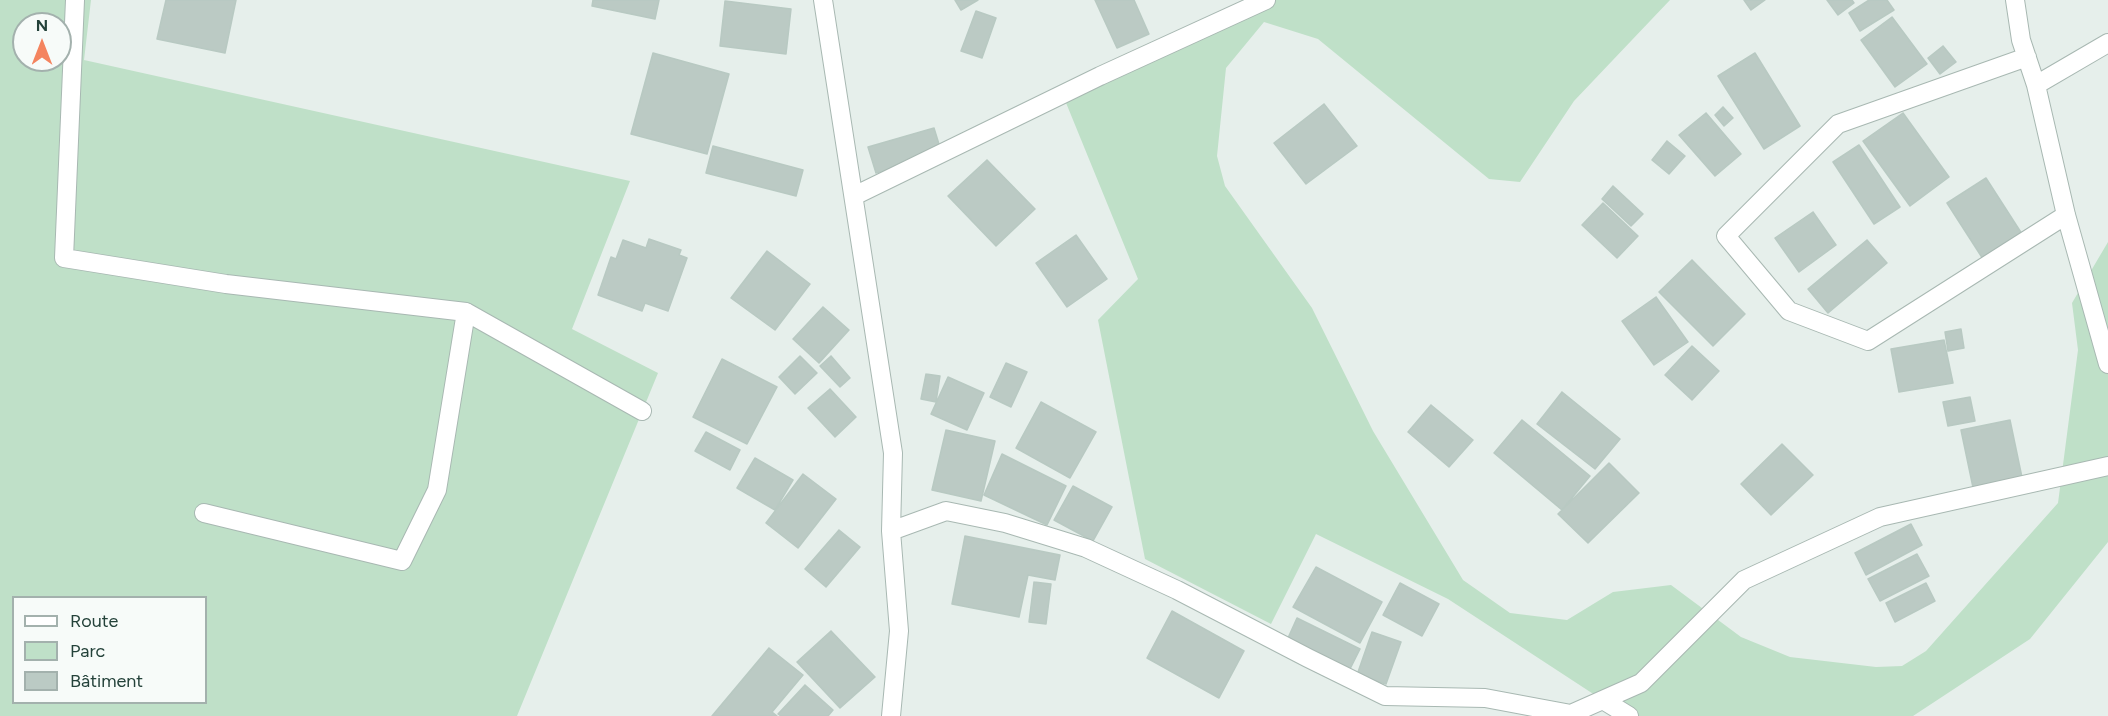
<!DOCTYPE html>
<html>
<head>
<meta charset="utf-8">
<style>
  body { margin:0 }
  #map { position:relative; width:2108px; height:716px; overflow:hidden; background:#e6efeb; font-family:Figtree,sans-serif }
  canvas { display:block }
  .legend { position:absolute; left:12px; top:596px; width:195px; height:108px; box-sizing:border-box; background:#f7fbf9; border:2px solid #a3b1ad; margin:0; padding:8px 10px; list-style:none; font-size:18px; color:#24423a }
  .legend li { display:flex; align-items:center; gap:12px; height:30px }
  .legend b { width:30px; border:2px solid #a3b1ad }
  .north { position:absolute; left:12px; top:12px; width:60px; height:60px; box-sizing:border-box; background:#f7fbf9; border:2px solid #a3b1ad; border-radius:50%; rotate:0deg; font-size:16px; font-weight:700; line-height:24px; text-align:center; color:#24423a }
  .north::after { content:''; display:block; margin:auto; width:21px; height:27px; background:#f4845f; clip-path:polygon(50% 0,100% 100%,50% 72%,0 100%) }
</style>
</head>
<body>
<div id="map">
<canvas width="2108" height="716"></canvas>
<ul class="legend">
<li><b style="height:8px;background:#fff"></b>Route</li>
<li><b style="height:16px;background:#bfe0c8"></b>Parc</li>
<li><b style="height:16px;background:#bbcac4"></b>Bâtiment</li>
</ul>
<div class="north">N</div>
</div>
<script>
const c = document.querySelector('canvas').getContext('2d');
c.lineJoin = 'round';
function paint(path, color) { c.fillStyle = color; c.fill(path, 'evenodd'); }
const shape = rows => new Path2D(rows.map(r => 'M' + r).join(''));
function strokePath(path, color, width, dash) { c.strokeStyle = color; c.lineWidth = width; c.lineCap = dash ? 'butt' : 'round'; c.setLineDash(dash || []); c.stroke(path); }
paint(shape([
  [0,0,91,0,84,60,630,181,572,329,658,373,517,716,0,716],
  [24,24,60,24,60,60,24,60],
  [14,598,206,598,206,702,14,702],
  [1275,0,1670,0,1574,101,1520,182,1489,179,1318,39,1264,22,1226,68,1217,156,1225,186,1312,308,1373,431,1463,580,1510,613,1567,620,1613,592,1671,585,1741,637,1790,657,1876,667,1902,666,1926,651,2058,503,2078,350,2072,303,2108,242,2108,542,2030,639,1913,716,1627,716,1448,599,1316,534,1271,624,1145,559,1098,320,1138,279,1062,93]
]), '#bfe0c8');
const building = shape([
  [166,0,236,0,225,53,157,39,166,0],
  [593,0,659,0,655,19,592,6,593,0],
  [955,0,978,0,961,10,955,0],
  [1095,0,1134,0,1149,34,1117,48,1095,0],
  [1744,0,1765,0,1751,10,1744,0],
  [1827,0,1852,0,1854,3,1838,15,1827,0],
  [1869,0,1887,0,1894,10,1860,31,1849,13,1869,0],
  [725,1,791,9,786,54,720,46,725,1],
  [976,11,996,18,982,58,961,51,976,11],
  [1892,17,1927,64,1895,87,1861,40,1892,17],
  [1943,46,1956,62,1940,74,1928,58,1943,46],
  [653,53,729,74,707,154,631,134,653,53],
  [1755,53,1800,126,1764,149,1718,76,1755,53],
  [1324,104,1357,146,1306,184,1274,143,1324,104],
  [1723,107,1733,118,1724,126,1715,115,1723,107],
  [1706,113,1741,154,1715,176,1679,135,1706,113],
  [1903,113,1949,177,1910,206,1863,141,1903,113],
  [934,128,942,154,876,173,868,147,934,128],
  [1667,141,1685,156,1669,174,1652,160,1667,141],
  [1859,145,1900,207,1874,224,1833,162,1859,145],
  [713,146,803,170,796,196,706,173,713,146],
  [987,160,1035,209,996,246,948,196,987,160],
  [1986,178,2022,234,1983,259,1947,203,1986,178],
  [1613,186,1643,214,1631,226,1602,199,1613,186],
  [1603,203,1638,236,1617,258,1582,225,1603,203],
  [1813,212,1836,245,1799,272,1775,238,1813,212],
  [1076,235,1107,279,1067,307,1036,263,1076,235],
  [649,239,681,250,679,255,687,258,668,311,645,303,642,311,598,295,611,257,616,259,623,240,646,248,649,239],
  [1867,240,1887,263,1828,313,1808,289,1867,240],
  [767,251,810,284,775,330,731,298,767,251],
  [1692,260,1745,314,1713,346,1659,292,1692,260],
  [1656,297,1688,342,1654,365,1622,321,1656,297],
  [823,307,849,330,819,363,793,339,823,307],
  [1961,329,1964,348,1948,351,1945,332,1961,329],
  [1944,340,1953,383,1899,392,1891,349,1944,340],
  [1692,346,1719,371,1692,400,1665,375,1692,346],
  [800,356,817,373,795,394,779,377,800,356],
  [831,356,850,378,840,387,820,366,831,356],
  [722,359,777,387,747,444,693,417,722,359],
  [1006,363,1027,372,1011,407,990,397,1006,363],
  [926,374,940,376,936,402,921,399,926,374],
  [948,377,984,393,967,430,931,414,948,377],
  [830,389,856,417,835,437,808,408,830,389],
  [1562,392,1620,439,1595,469,1537,424,1562,392],
  [1970,397,1975,421,1948,426,1943,402,1970,397],
  [1041,402,1096,432,1070,478,1016,448,1041,402],
  [1431,405,1473,440,1449,467,1408,432,1431,405],
  [1522,420,1590,476,1562,510,1494,453,1522,420],
  [2010,420,2024,487,1975,497,1961,430,2010,420],
  [946,430,995,441,981,501,932,490,946,430],
  [706,432,740,450,730,470,695,451,706,432],
  [1782,444,1813,475,1771,515,1741,484,1782,444],
  [1002,454,1066,486,1047,525,984,495,1002,454],
  [755,458,793,480,775,510,737,488,755,458],
  [1609,463,1639,493,1588,543,1558,514,1609,463],
  [803,474,836,499,798,548,766,523,803,474],
  [1073,486,1112,507,1093,541,1054,520,1073,486],
  [1911,524,1922,545,1866,575,1855,553,1911,524],
  [839,530,860,547,826,587,805,569,839,530],
  [965,536,1060,555,1055,580,1028,575,1019,617,952,604,965,536],
  [1917,554,1929,576,1880,601,1868,579,1917,554],
  [1316,567,1382,602,1360,643,1293,607,1316,567],
  [1034,582,1051,584,1046,624,1029,622,1034,582],
  [1400,583,1439,604,1422,636,1383,615,1400,583],
  [1926,583,1935,601,1895,622,1886,603,1926,583],
  [1172,611,1244,651,1219,698,1147,658,1172,611],
  [1297,618,1360,649,1350,669,1288,638,1297,618],
  [831,631,875,677,840,708,797,662,831,631],
  [1372,632,1401,642,1386,684,1357,675,1372,632],
  [769,648,803,675,772,712,777,716,712,716,769,648],
  [805,685,833,710,828,716,781,716,778,714,805,685]
]);
paint(building, '#bbcac4');
strokePath(building, '#b8c9c2', 1.5);
const minor = shape([
  [75,0,64,258,226,284,466,312,642,411],
  [823,0,893,453,891,531,899,631,891,716],
  [2015,0,2021,40,2036,85,2066,215,2108,364],
  [2027,57,1838,124,1726,236,1789,311,1868,341,2066,215],
  [2036,85,2108,43],
  [854,196,1100,76,1266,0],
  [204,513,402,561,437,490,466,312],
  [891,531,946,511,1005,523,1086,548,1177,590,1308,658,1385,696,1485,698,1571,714,1641,683,1744,580,1880,517,2108,466],
  [1603,700,1629,716]
]);
strokePath(minor, '#a8b8b2', 20);
strokePath(minor, '#fff', 18);
</script>
</body>
</html>
